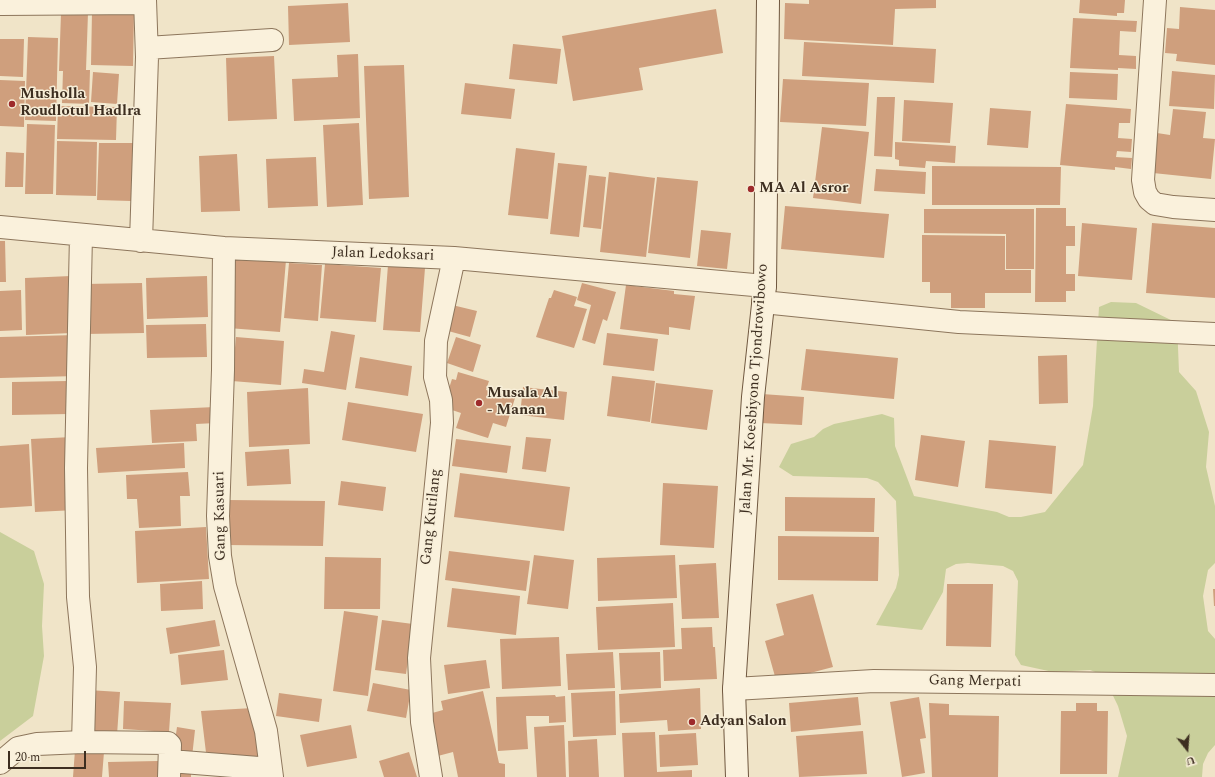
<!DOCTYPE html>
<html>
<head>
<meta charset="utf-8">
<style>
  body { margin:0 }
  #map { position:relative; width:1215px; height:777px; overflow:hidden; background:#f0e4c8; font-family:Spectral,serif }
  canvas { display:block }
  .north { position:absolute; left:1167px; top:729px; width:40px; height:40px; -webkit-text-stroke:3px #f7eed8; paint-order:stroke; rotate:163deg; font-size:11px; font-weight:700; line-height:16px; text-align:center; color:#3d2e20 }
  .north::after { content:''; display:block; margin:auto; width:14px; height:18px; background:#3d2e20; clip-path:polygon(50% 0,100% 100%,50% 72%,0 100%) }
  .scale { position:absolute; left:8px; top:751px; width:78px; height:18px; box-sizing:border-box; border:2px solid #3d2e20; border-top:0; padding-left:5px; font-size:12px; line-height:14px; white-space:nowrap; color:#3d2e20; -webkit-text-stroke:3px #f7eed8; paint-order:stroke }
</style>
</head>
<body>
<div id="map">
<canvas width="1215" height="777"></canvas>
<div class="north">U</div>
<div class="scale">20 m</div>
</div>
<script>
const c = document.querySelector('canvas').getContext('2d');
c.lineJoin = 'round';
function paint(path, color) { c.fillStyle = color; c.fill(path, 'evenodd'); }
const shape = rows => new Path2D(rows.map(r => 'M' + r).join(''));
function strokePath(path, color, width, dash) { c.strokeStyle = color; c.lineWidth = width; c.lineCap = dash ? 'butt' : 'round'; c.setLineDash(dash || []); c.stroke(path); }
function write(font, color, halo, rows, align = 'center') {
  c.font = font + ' Spectral,serif'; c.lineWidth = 3; c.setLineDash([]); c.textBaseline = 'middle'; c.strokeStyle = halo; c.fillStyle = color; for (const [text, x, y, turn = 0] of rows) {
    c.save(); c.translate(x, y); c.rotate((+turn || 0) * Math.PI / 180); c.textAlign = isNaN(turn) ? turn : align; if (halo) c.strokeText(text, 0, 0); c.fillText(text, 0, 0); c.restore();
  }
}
paint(shape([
  [1111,302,1136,303,1177,323,1179,372,1196,391,1209,432,1206,467,1215,506,1215,563,1208,570,1203,596,1208,631,1215,639,1215,745,1208,753,1203,764,1202,777,1118,777,1127,736,1118,706,1103,675,1090,670,1053,672,1021,665,1015,655,1018,581,1013,571,1003,566,968,563,956,564,946,569,943,592,922,630,876,625,896,588,899,575,896,501,878,482,867,478,793,476,779,467,791,444,814,437,823,429,834,424,882,414,894,418,895,446,914,496,997,512,1009,517,1021,517,1045,512,1083,465,1093,406,1099,307],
  [0,532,34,551,44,584,42,626,44,656,33,716,0,741]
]), '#c9cf9b');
paint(shape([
  [809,0,936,0,936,8,895,9,893,45,784,39,785,3,809,4],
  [1080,0,1125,0,1124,13,1117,13,1117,16,1079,13],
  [348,3,350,42,289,45,288,6],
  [1180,7,1215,10,1215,65,1176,61,1177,54,1165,53,1167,28,1179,29],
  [716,9,723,53,639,68,643,90,573,101,562,36],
  [92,12,134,13,133,66,91,65],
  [61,13,88,13,86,70,90,70,89,104,62,103,63,71,59,71],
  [1073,18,1137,21,1136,32,1120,31,1119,55,1136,56,1136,69,1118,68,1118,70,1070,68],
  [28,37,58,38,56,121,25,120],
  [0,39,24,39,23,77,0,76],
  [804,42,936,49,934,83,802,76],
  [513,44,561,49,557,84,509,79],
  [358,54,360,118,294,121,292,79,338,77,337,55],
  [274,56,277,119,228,121,226,58],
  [404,65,409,197,369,199,364,66],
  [1172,71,1215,75,1214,109,1169,106],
  [93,72,119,74,117,104,91,102],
  [1070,72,1118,74,1117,100,1069,98],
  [783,79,869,83,866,126,780,122],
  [0,80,25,81,24,127,0,126],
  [465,83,515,89,511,119,461,114],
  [877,97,895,97,892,157,874,156],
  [904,100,953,103,950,143,902,141],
  [1066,104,1131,109,1130,123,1119,123,1118,138,1132,139,1131,152,1117,151,1116,157,1132,158,1131,169,1115,167,1115,170,1060,165],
  [58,106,117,107,116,140,57,139],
  [990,108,1031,111,1028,148,987,145],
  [1173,109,1206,112,1203,138,1215,139,1211,179,1153,173,1157,133,1170,135],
  [359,123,363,205,327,207,323,125],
  [27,124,55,125,53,194,25,194],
  [822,127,869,132,861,204,813,198],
  [57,141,97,142,96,196,56,195],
  [895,142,956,146,955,163,926,161,925,168,899,166,899,160,895,159],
  [99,143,133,143,131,201,97,200],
  [516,148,555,153,548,219,508,215],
  [6,152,24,153,23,187,5,187],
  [237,154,240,211,201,212,199,156],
  [316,157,318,206,268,208,266,159],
  [558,163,587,166,579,237,550,234],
  [932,166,1061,167,1060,205,932,205],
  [876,169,926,172,925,194,874,191],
  [609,172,655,178,646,257,600,252],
  [589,175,606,177,601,229,583,227],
  [657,177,698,181,690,258,648,253],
  [785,206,889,214,884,258,781,249],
  [1036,208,1066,208,1066,226,1075,226,1075,246,1066,246,1066,274,1075,274,1075,291,1066,291,1066,302,1035,302],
  [924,209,1034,209,1034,269,1006,269,1006,234,924,233],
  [1082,223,1137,228,1132,280,1078,276],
  [1152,223,1215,228,1215,298,1146,293],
  [701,230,731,233,727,269,697,266],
  [922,235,1005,236,1005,270,1031,270,1031,293,985,293,985,308,951,308,951,293,930,293,930,282,922,282],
  [0,241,5,241,6,282,0,282],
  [234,256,286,260,280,332,228,328],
  [289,263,322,265,318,321,284,318],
  [325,264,381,268,376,322,320,318],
  [388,265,425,268,420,332,383,330],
  [71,276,72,333,26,335,25,278],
  [207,276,208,317,147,319,146,278],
  [142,283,144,333,85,334,84,284],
  [582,283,616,292,607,321,603,319,595,344,582,340,591,305,577,300],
  [626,285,674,291,674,294,695,296,690,330,669,327,669,335,620,329],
  [21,290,22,330,0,331,0,291],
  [554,290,577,297,574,306,587,309,574,348,536,337,549,298,551,298],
  [448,304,477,311,470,337,441,329],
  [206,324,207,357,147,358,146,325],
  [331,331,355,335,346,390,302,383,304,369,324,372],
  [607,333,658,339,654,371,603,365],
  [76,335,77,376,0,378,0,337],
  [236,337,284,341,281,385,232,381],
  [456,337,481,345,473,372,447,363],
  [806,349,898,358,894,399,801,390],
  [1067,355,1068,403,1039,404,1038,356],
  [360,357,412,366,408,396,355,388],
  [458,372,489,381,486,390,515,398,506,427,493,423,488,438,456,428,461,413,443,407,452,379,456,380],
  [612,376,655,381,650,422,607,416],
  [68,381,69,414,12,415,12,382],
  [656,383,713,390,707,430,651,423],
  [523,387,567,392,564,420,520,415],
  [308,388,310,444,249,447,247,392],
  [762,394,804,397,802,425,760,423],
  [348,402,423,414,416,452,342,440],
  [215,407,216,423,196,424,197,441,152,443,150,410],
  [921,435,965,441,958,487,915,480],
  [72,437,76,510,35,512,31,439],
  [526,437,551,439,546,472,522,469],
  [456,439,511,446,507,473,452,466],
  [989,440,1056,446,1052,494,985,488],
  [184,443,185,468,98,473,96,448],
  [29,444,32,506,0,508,0,446],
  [289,449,291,484,247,486,245,452],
  [188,472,190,496,180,496,181,526,139,528,137,499,127,499,126,475],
  [460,473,570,487,564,531,454,517],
  [341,481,386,487,383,511,338,505],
  [663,483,718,486,714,548,660,545],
  [785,497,875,498,874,532,785,531],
  [227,500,325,501,323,546,226,545],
  [206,527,209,579,137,583,135,531],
  [778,536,879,537,878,581,778,580],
  [449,551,530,561,526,591,445,580],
  [534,555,574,560,568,609,527,604],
  [675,555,677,598,598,601,597,558],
  [325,557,381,558,380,609,324,609],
  [716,563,719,618,682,619,679,565],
  [202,581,203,609,161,611,160,584],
  [947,584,993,584,991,647,946,646],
  [452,588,520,596,516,635,447,627],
  [1213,589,1215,589,1215,606,1214,606],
  [813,594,833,667,795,677,795,674,776,680,765,641,784,635,776,604],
  [673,603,675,647,598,650,596,607],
  [344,611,378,616,368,696,333,691],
  [215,620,220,646,170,654,166,628],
  [382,620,413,624,406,674,375,670],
  [712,627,713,647,715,647,717,679,664,681,663,650,682,649,681,628],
  [559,637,561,686,502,689,500,639],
  [224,650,228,680,181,685,178,655],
  [613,652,615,688,568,690,566,654],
  [660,652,661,688,621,690,619,653],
  [486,660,490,688,448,694,444,665],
  [373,683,411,690,406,718,367,711],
  [700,688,701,729,668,731,667,720,620,723,619,694],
  [88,690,120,692,117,735,85,733],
  [483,691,499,763,505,764,505,777,458,777,453,752,434,757,425,715,443,710,441,701],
  [615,691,616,735,573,737,571,693],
  [279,693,322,699,319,722,276,716],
  [555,695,556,697,565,696,566,722,549,723,549,716,526,716,528,749,498,751,496,697],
  [858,697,861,725,791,732,789,703],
  [919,697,926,738,920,739,925,773,902,777,890,702],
  [124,701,171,703,169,732,123,729],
  [929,703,949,704,949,715,999,716,998,777,932,777],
  [1076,703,1097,703,1097,711,1108,711,1107,774,1060,774,1061,711,1076,711],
  [253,708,258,757,207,761,201,711],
  [351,725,357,758,307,767,300,735],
  [564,725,566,777,537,777,534,727],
  [177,727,195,730,192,757,173,755],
  [863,731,867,774,799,777,796,736],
  [655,732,657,772,692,770,692,777,624,777,622,733],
  [696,733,698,765,660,767,659,735],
  [597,739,599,777,569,777,568,741],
  [75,750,104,752,102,777,73,777],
  [409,752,417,777,384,777,379,761],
  [158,761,158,777,109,777,108,762],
  [170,770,191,770,191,777,170,777]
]), '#cf9f7d');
const street = shape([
  [1155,0,1143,180,1145,192,1149,199,1155,204,1173,207,1215,210],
  [0,4,145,3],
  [147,48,272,40],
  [0,227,224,248,454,258,765,286],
  [141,241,147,57,145,0],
  [224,248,223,370,218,516,220,556,225,586,266,731,272,777],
  [763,302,959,322,1215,334],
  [734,689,874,681,1215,685],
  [83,742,168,743,170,745,169,777],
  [170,761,271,769],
  [0,763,18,748,37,744,83,742,85,667,78,597,76,468,81,235],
  [431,777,422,722,419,658,442,423,441,400,435,377,436,341,454,258]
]);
const secondary = shape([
  [737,777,734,689,753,397,765,286,768,0]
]);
strokePath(street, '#8d765c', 24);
strokePath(secondary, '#6f573f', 24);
strokePath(street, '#faf1dc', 22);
strokePath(secondary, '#faf1dc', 22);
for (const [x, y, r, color] of [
  [12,104,4,"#9e2a2b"],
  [751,189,4,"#9e2a2b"],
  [479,403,4,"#9e2a2b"],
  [692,722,4,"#9e2a2b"]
]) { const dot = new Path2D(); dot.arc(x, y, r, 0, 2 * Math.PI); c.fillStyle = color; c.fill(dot); strokePath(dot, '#f7eed8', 1.5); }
write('bold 15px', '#3d2e20', '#f7eed8', [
  ["Musholla",20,95],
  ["Roudlotul Hadlra",20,112],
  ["MA Al Asror",759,189],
  ["Musala Al",487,394],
  ["- Manan",487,411],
  ["Adyan Salon",700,722]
], 'left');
write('15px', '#3d2e20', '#f7eed8', [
  ["Jalan Ledoksari",383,255,2],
  ["Jalan Mr. Koesbiyono Tjondrowibowo",755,389,-86],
  ["Gang Kasuari",221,516,-91],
  ["Gang Kutilang",432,517,-84],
  ["Gang Merpati",975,682,1]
]);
</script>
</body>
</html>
